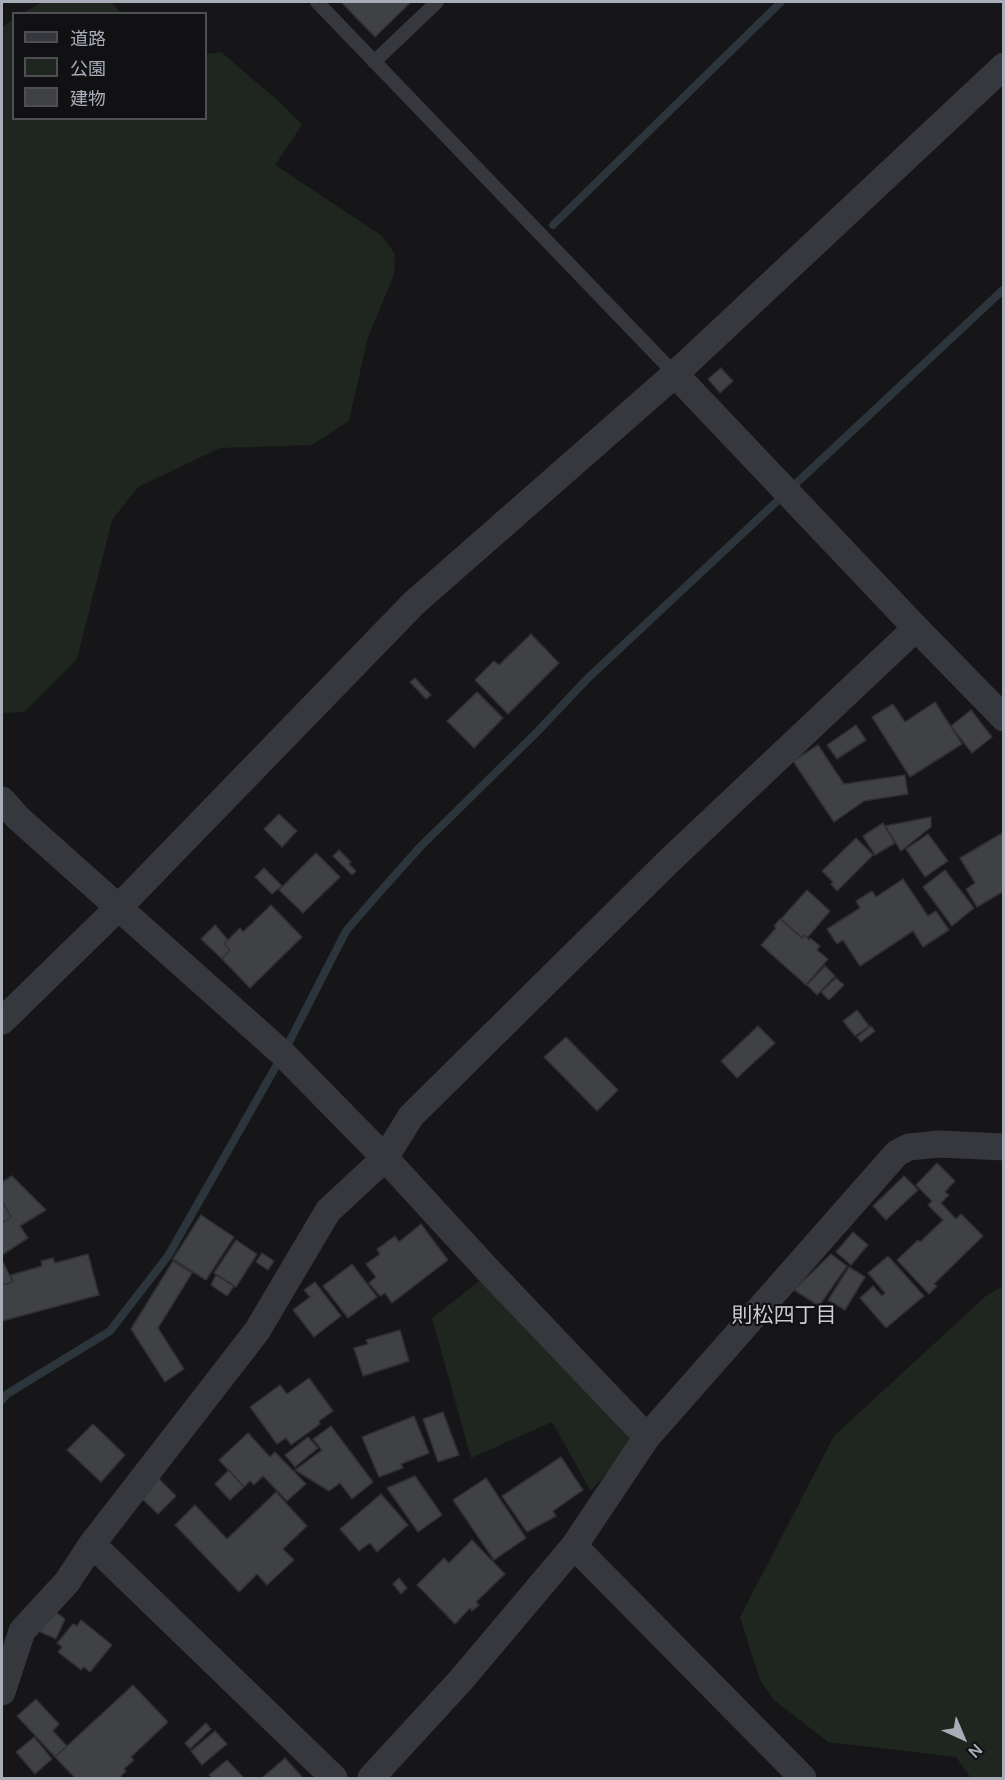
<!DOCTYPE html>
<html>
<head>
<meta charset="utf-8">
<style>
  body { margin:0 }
  #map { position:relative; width:1005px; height:1780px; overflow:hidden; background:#161618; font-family:Manrope,"Noto Sans JP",sans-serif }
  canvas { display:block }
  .frame { position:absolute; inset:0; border:3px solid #a8adb8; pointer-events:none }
  .legend { position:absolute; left:12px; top:12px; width:195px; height:108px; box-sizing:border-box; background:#111113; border:2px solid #4d4f55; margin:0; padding:8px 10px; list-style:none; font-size:18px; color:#a8adb8 }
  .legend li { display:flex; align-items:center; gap:12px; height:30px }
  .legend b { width:30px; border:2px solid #4d4f55 }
  .north { position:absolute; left:933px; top:1708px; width:60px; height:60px; -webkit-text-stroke:4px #111113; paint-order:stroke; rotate:136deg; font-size:16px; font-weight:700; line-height:24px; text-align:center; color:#a8adb8 }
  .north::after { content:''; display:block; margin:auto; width:21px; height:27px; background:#a8adb8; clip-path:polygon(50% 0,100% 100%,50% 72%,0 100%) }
</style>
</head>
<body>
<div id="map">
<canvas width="1005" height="1780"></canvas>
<div class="frame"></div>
<ul class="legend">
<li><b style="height:8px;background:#37383d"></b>道路</li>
<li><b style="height:16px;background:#1e261f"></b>公園</li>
<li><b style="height:16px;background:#404145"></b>建物</li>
</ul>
<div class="north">N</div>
</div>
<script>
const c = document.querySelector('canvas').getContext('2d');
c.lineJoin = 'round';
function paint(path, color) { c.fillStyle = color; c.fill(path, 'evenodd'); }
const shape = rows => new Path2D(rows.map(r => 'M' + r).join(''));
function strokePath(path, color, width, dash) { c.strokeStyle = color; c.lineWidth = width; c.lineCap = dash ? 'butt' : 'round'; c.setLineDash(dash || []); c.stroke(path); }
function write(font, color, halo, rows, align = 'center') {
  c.font = font + ' Manrope,"Noto Sans JP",sans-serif'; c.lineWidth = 4.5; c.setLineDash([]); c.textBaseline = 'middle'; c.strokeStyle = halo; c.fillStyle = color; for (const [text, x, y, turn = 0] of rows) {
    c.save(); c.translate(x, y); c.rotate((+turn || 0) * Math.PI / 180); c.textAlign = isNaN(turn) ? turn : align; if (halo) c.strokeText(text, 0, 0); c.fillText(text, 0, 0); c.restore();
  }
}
paint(shape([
  [42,2,111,2,121,13,23,13],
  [13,20,14,118,206,118,206,54,221,52,284,106,302,125,275,165,382,236,395,254,394,275,368,337,349,421,312,445,220,448,138,487,112,520,77,659,24,712,2,713,2,27],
  [486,1276,636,1439,591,1491,552,1422,471,1458,432,1318],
  [1003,1286,1003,1778,971,1778,956,1757,828,1742,774,1700,760,1680,740,1617,834,1436,987,1295]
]), '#1e261f');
strokePath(shape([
  [553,225,781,2],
  [2,1400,7,1394,110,1331,168,1256,283,1054,346,931,378,894,420,847,538,731,587,679,1004,289]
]), '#2c353c', 8);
const building = shape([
  [341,2,411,2,375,37,341,2],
  [721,368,733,381,720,393,708,379,721,368],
  [531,634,559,663,508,714,475,680,494,661,499,665,531,634],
  [415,678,431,695,426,699,410,682,415,678],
  [477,692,503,718,474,748,447,721,477,692],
  [935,702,962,744,910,777,872,717,893,704,905,722,935,702],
  [971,710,992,737,972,753,951,726,971,710],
  [856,725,866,740,837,759,827,745,856,725],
  [818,745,844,784,905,775,908,794,864,801,834,822,793,761,818,745],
  [279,814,297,831,282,847,264,829,279,814],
  [931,817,931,827,901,851,885,826,931,817],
  [883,823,895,843,875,855,863,836,883,823],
  [1004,832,1004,891,977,907,966,889,975,883,960,858,1004,832],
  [928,834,948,861,925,877,906,849,928,834],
  [856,838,873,855,837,891,831,884,833,882,822,871,856,838],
  [339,850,351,862,349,864,356,871,352,875,333,856,339,850],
  [316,853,340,877,303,913,279,890,316,853],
  [264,868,282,886,272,894,255,877,264,868],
  [945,870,974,908,952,926,923,887,945,870],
  [903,879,928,916,936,911,949,930,923,947,913,931,860,966,843,940,837,944,827,929,860,908,856,901,872,891,876,897,903,879],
  [807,890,830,911,807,938,804,935,802,938,781,919,807,890],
  [271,905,302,937,250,988,222,959,230,950,224,944,240,928,243,932,271,905],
  [780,919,802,938,804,935,809,940,810,938,820,946,817,950,828,959,806,985,761,945,776,928,774,926,780,919],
  [215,925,228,940,224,944,230,950,222,959,201,939,215,925],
  [825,966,835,976,817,995,807,985,825,966],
  [836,978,844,985,829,1000,821,992,836,978],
  [857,1010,869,1026,855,1036,843,1021,857,1010],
  [758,1026,775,1043,737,1078,721,1061,758,1026],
  [871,1026,875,1031,861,1042,857,1037,871,1026],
  [566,1037,618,1090,597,1111,544,1057,566,1037],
  [937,1163,955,1181,945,1192,949,1195,941,1203,956,1219,961,1214,983,1236,934,1284,937,1286,929,1294,897,1260,918,1240,920,1242,943,1220,928,1205,932,1201,916,1185,937,1163],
  [12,1176,46,1210,20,1226,28,1238,2,1255,2,1223,11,1217,2,1201,2,1182,12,1176],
  [904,1176,918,1190,886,1220,873,1206,904,1176],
  [2,1201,11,1217,2,1223,2,1201],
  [201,1215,234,1237,206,1280,173,1259,201,1215],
  [421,1224,448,1260,392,1303,385,1293,380,1296,369,1283,376,1277,366,1264,380,1254,377,1249,395,1236,399,1242,421,1224],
  [853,1232,868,1245,851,1265,836,1252,853,1232],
  [236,1240,257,1254,236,1287,214,1273,236,1240],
  [262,1253,274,1261,268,1270,256,1262,262,1253],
  [88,1254,99,1295,2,1321,2,1285,13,1282,11,1275,42,1266,41,1261,53,1258,55,1263,88,1254],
  [831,1254,847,1266,819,1306,794,1290,831,1254],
  [888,1256,924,1296,886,1328,860,1298,873,1286,882,1296,885,1293,868,1273,888,1256],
  [2,1260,13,1282,2,1285,2,1260],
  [173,1261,192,1273,158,1328,184,1369,165,1382,131,1329,173,1261],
  [352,1264,377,1297,348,1318,323,1286,352,1264],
  [849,1267,865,1277,845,1310,828,1300,849,1267],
  [216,1275,234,1286,227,1296,211,1285,216,1275],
  [315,1282,341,1316,314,1337,293,1310,310,1297,304,1290,315,1282],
  [400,1330,409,1361,363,1376,354,1348,368,1344,366,1340,400,1330],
  [309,1378,333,1411,319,1421,320,1424,291,1445,286,1438,277,1444,250,1407,280,1385,287,1394,309,1378],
  [443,1412,459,1455,438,1462,423,1419,443,1412],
  [414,1416,429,1453,401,1464,403,1468,379,1477,362,1437,414,1416],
  [93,1424,125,1455,101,1482,67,1450,93,1424],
  [331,1426,373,1482,352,1499,340,1483,329,1491,295,1470,322,1450,313,1439,331,1426],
  [248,1433,270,1457,275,1452,306,1484,287,1501,263,1476,254,1485,250,1481,244,1487,219,1460,248,1433],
  [308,1437,318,1448,295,1467,285,1455,308,1437],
  [561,1457,583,1490,553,1511,556,1516,527,1532,502,1496,561,1457],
  [229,1470,244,1487,230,1500,215,1484,229,1470],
  [155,1475,176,1496,158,1514,137,1494,155,1475],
  [415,1476,442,1515,418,1532,387,1488,415,1476],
  [486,1478,526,1538,494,1560,453,1500,486,1478],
  [276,1492,307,1526,283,1549,294,1560,267,1585,257,1574,239,1592,175,1525,195,1505,227,1539,276,1492],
  [381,1494,408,1525,377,1552,370,1543,359,1551,340,1529,381,1494],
  [472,1540,505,1574,476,1602,479,1605,472,1611,470,1608,455,1624,417,1585,444,1558,449,1563,472,1540],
  [399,1578,407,1588,401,1594,393,1584,399,1578],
  [48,1606,65,1619,56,1639,34,1629,48,1606],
  [81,1620,112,1645,90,1672,84,1667,81,1670,58,1652,62,1647,57,1643,73,1624,77,1626,81,1620],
  [133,1685,168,1722,131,1757,134,1760,124,1769,126,1771,119,1778,75,1778,55,1757,133,1685],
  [36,1699,59,1724,53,1731,67,1746,55,1757,17,1716,36,1699],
  [206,1723,211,1729,190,1749,185,1743,206,1723],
  [215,1731,227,1744,202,1765,191,1751,215,1731],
  [34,1737,52,1759,35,1774,16,1752,34,1737],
  [285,1758,303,1778,262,1778,285,1758],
  [227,1760,244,1778,212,1778,209,1775,227,1760]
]);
paint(building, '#404145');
strokePath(building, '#303034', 1.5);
strokePath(shape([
  [317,2,675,374],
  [374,62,437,2]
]), '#37383d', 14);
strokePath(shape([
  [675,374,916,628,1004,718],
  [2,800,18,818,283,1054,385,1158,486,1268,647,1437],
  [2,1021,120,906,414,603,675,374,1004,66],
  [92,1544,334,1778],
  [574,1546,803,1778],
  [2,1692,22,1631,67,1582,92,1544,257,1331,328,1211,385,1158,411,1116,670,860,916,628],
  [371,1778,461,1680,574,1546,647,1437,897,1153,909,1147,939,1144,1004,1147]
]), '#37383d', 27);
write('21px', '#c9ccd4', '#111113', [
  ["則松四丁目",784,1316]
]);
</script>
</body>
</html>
